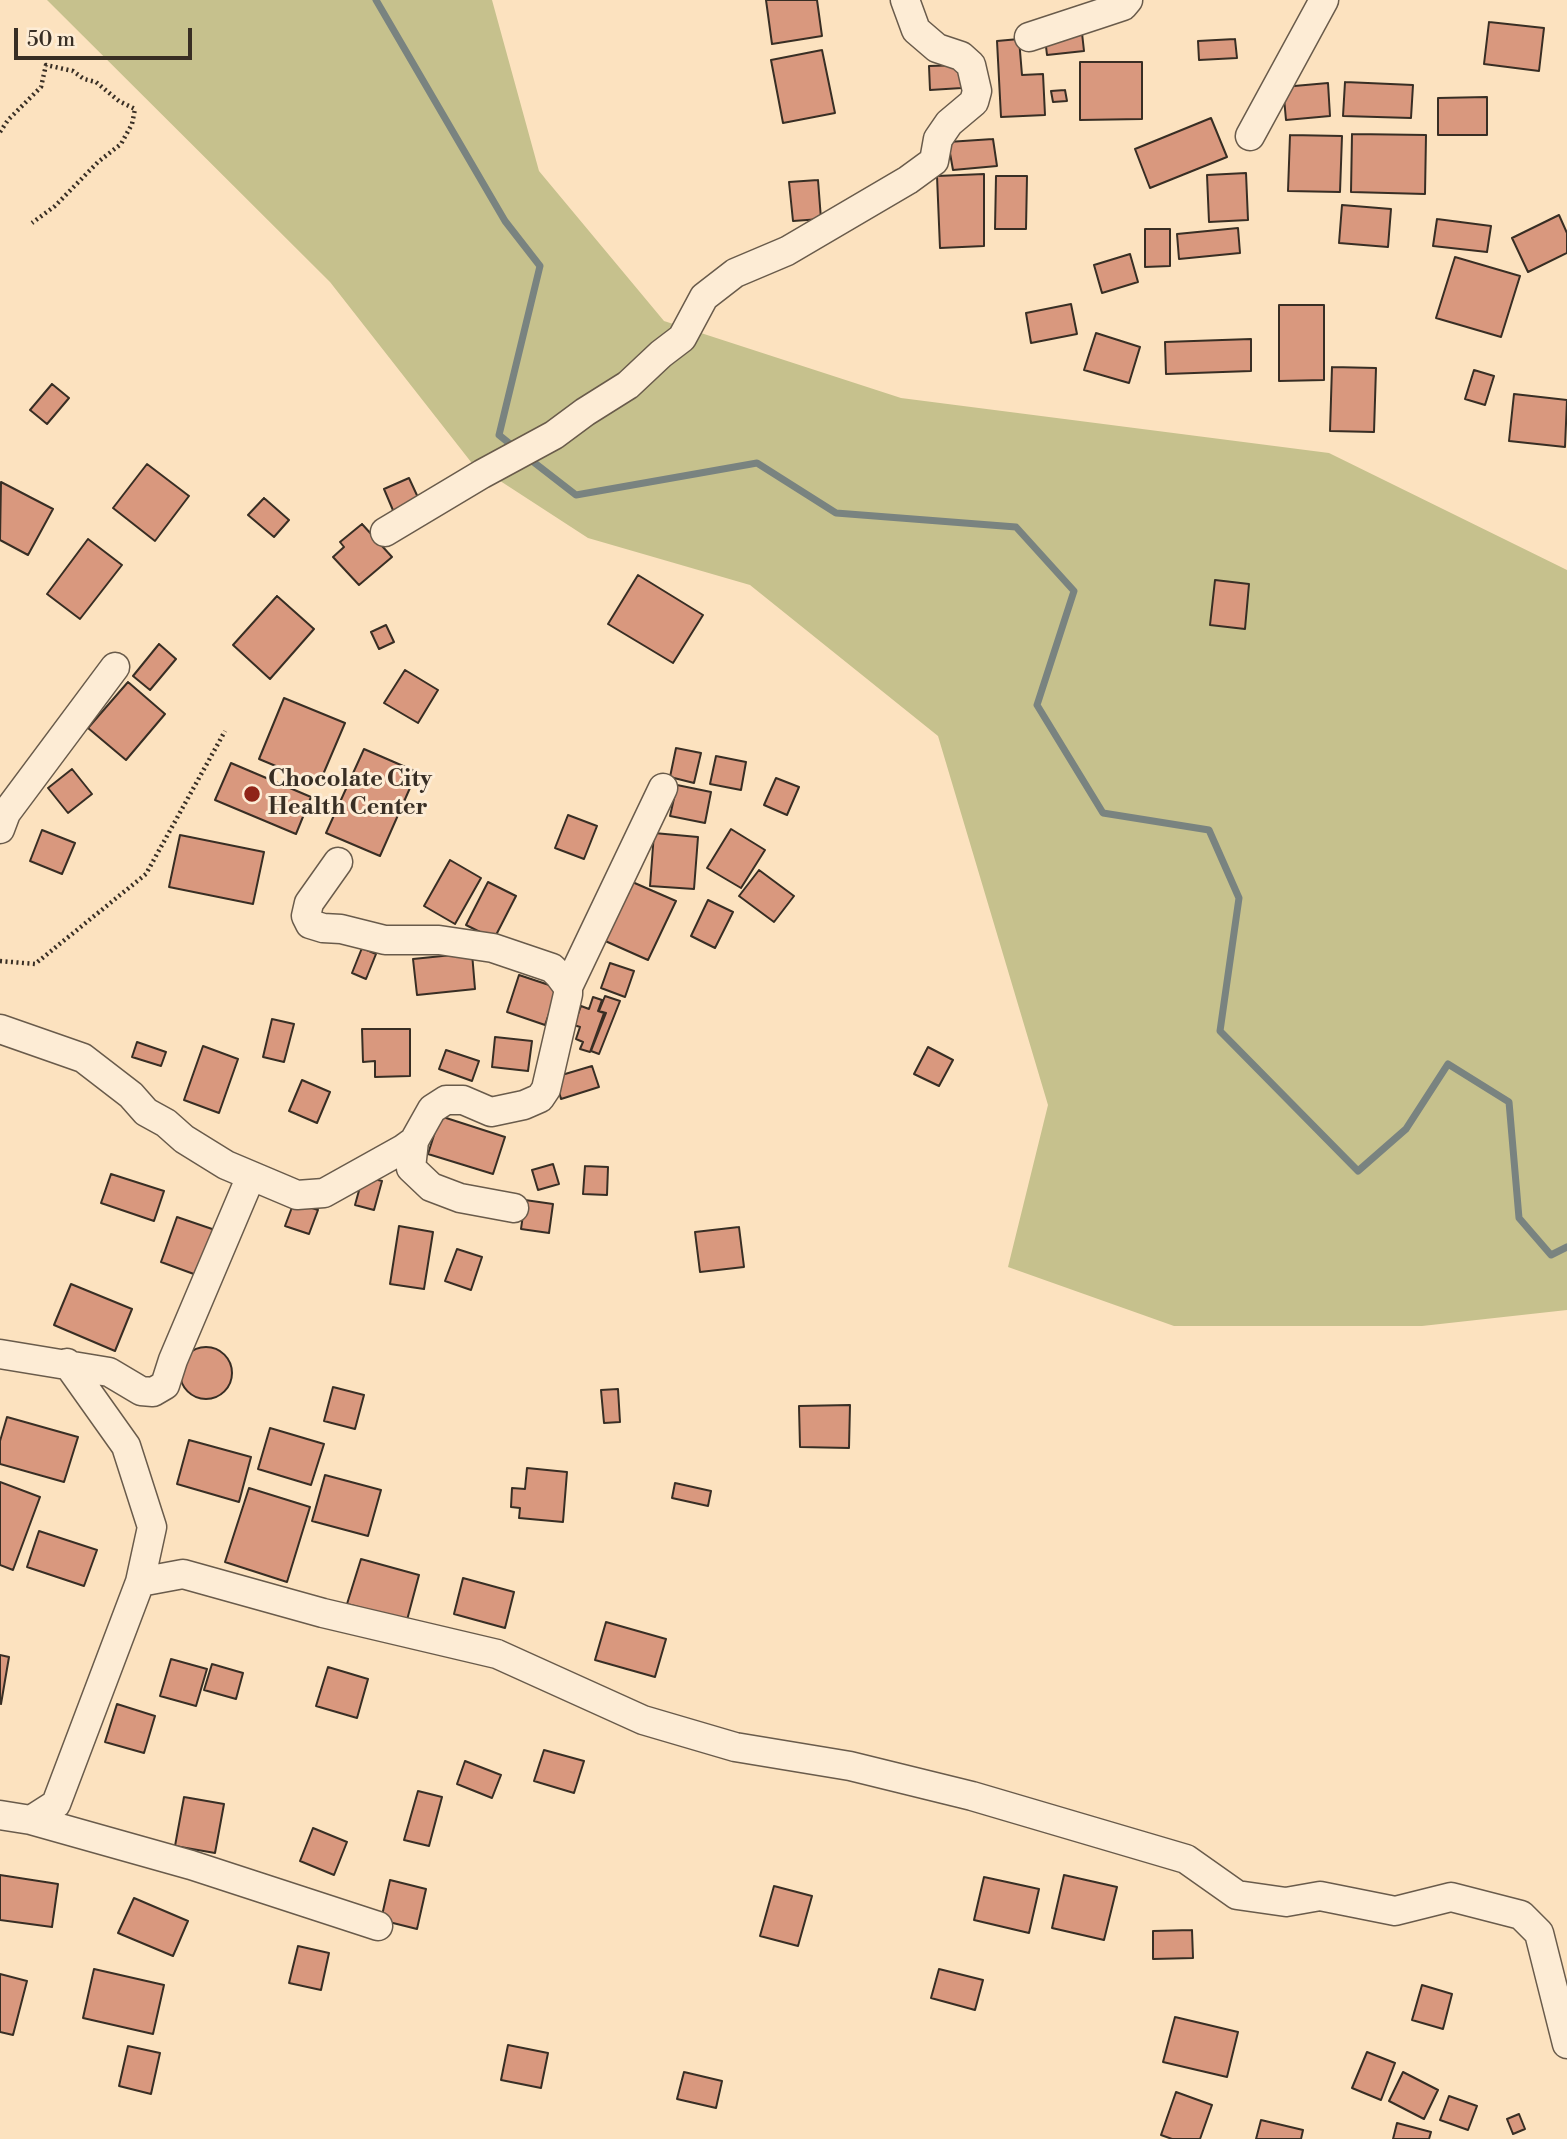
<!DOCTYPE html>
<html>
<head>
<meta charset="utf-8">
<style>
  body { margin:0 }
  #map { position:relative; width:1567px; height:2139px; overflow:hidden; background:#fce2bf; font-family:"Libre Bodoni",serif }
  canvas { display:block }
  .scale { position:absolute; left:14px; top:28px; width:178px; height:32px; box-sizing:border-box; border:4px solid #382e24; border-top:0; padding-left:9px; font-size:21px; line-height:24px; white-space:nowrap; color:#382e24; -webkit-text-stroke:5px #fdecd5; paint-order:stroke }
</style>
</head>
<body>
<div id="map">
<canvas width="1567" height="2139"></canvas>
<div class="scale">50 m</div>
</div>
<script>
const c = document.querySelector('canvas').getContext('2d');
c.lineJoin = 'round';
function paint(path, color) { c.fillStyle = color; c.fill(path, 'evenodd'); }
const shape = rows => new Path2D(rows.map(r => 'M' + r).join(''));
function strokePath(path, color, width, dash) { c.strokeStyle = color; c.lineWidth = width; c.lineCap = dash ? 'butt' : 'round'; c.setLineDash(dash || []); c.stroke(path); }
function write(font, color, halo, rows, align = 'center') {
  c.font = font + ' "Libre Bodoni",serif'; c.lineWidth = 6; c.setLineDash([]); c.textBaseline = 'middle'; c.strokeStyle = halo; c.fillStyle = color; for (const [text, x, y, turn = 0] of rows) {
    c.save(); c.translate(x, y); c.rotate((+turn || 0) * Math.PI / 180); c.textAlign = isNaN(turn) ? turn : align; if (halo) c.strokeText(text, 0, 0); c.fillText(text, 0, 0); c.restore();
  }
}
paint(shape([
  [47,0,492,0,539,171,664,321,901,398,1329,453,1567,570,1567,1310,1422,1326,1174,1326,1008,1267,1048,1105,938,736,750,585,588,538,471,462,330,282]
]), '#c6c18d');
strokePath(shape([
  [376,0,505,221,540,266,499,435,515,448],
  [527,457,576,495,757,463,836,513,1016,527,1074,591,1037,705,1103,813,1209,830,1239,898,1220,1031,1358,1171,1406,1129,1448,1064,1509,1102,1519,1218,1551,1255,1567,1247]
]), '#798380', 7);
const building = shape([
  [766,0,817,0,822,36,772,44,766,0],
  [1489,22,1544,28,1539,71,1484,64,1489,22],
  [1082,33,1084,51,1047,55,1045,38,1082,33],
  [1019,39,1022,75,1043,74,1045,115,1001,117,997,41,1019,39],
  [1235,39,1237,58,1199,60,1198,41,1235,39],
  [822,50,835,113,783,123,771,60,822,50],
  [1080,62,1142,62,1142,119,1080,120,1080,62],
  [962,65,962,88,930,90,929,66,962,65],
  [1345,82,1413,85,1411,118,1343,116,1345,82],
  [1328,83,1330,116,1286,120,1283,87,1328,83],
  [1065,90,1067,101,1053,102,1051,91,1065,90],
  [1487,97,1487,135,1438,135,1438,98,1487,97],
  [1211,118,1227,157,1150,188,1135,149,1211,118],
  [1352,134,1426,135,1425,194,1351,192,1352,134],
  [1290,135,1342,136,1340,192,1288,191,1290,135],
  [993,139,997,166,953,170,948,142,993,139],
  [1246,173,1248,220,1209,222,1207,175,1246,173],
  [984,174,984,246,940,248,937,176,984,174],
  [996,176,1027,176,1026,229,995,229,996,176],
  [818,180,821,219,793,221,789,182,818,180],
  [1342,205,1391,209,1388,247,1339,243,1342,205],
  [1559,215,1567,233,1567,253,1528,272,1512,238,1559,215],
  [1437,219,1491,226,1487,252,1433,246,1437,219],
  [1238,228,1240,253,1179,259,1177,234,1238,228],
  [1145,229,1170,229,1170,266,1145,267,1145,229],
  [1130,254,1138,282,1102,293,1094,265,1130,254],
  [1455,257,1520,276,1501,337,1436,318,1455,257],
  [1071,304,1077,334,1031,343,1026,313,1071,304],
  [1279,305,1324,305,1324,380,1279,381,1279,305],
  [1096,333,1140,347,1129,383,1084,370,1096,333],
  [1251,339,1251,371,1166,374,1165,342,1251,339],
  [1332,367,1376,368,1374,432,1330,431,1332,367],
  [1474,370,1494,376,1485,405,1465,399,1474,370],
  [52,384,69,398,47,424,30,410,52,384],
  [1514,394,1567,400,1565,447,1509,441,1514,394],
  [147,464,189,496,155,541,113,508,147,464],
  [409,478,421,504,395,515,384,489,409,478],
  [1,482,53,509,28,555,0,540,1,482],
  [264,498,289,520,274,537,248,515,264,498],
  [362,524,392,557,359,585,333,557,344,547,340,542,362,524],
  [88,539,122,565,80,619,47,594,88,539],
  [638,575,703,615,673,663,608,624,638,575],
  [1215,580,1249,584,1245,629,1210,625,1215,580],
  [277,596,314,629,270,679,233,645,277,596],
  [386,625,394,642,379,649,371,632,386,625],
  [159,644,176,659,150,690,133,676,159,644],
  [405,670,438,690,418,723,384,703,405,670],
  [128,682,165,714,126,760,88,728,128,682],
  [284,698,345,723,319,784,259,759,284,698],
  [676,748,701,753,694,783,670,777,676,748],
  [364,749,417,772,380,856,326,833,364,749],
  [716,756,746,762,741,790,710,784,716,756],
  [231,763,311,797,296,834,215,800,231,763],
  [72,769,92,794,68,813,48,788,72,769],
  [776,778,799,787,787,815,764,805,776,778],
  [677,785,711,792,705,823,670,816,677,785],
  [568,815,597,826,584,859,555,848,568,815],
  [731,829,765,850,741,888,707,868,731,829],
  [42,830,75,843,62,874,30,861,42,830],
  [654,833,698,837,694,889,650,886,654,833],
  [180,835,264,852,253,904,169,887,180,835],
  [450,860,481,878,455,924,424,906,450,860],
  [759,870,794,896,774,922,739,896,759,870],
  [630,881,676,901,648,960,603,940,630,881],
  [488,882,516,896,494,939,466,925,488,882],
  [708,900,733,912,715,948,691,936,708,900],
  [362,948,376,954,366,979,352,973,362,948],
  [472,953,475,989,417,995,413,959,472,953],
  [610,963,634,971,625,997,601,988,610,963],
  [519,975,558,988,545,1025,507,1012,519,975],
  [605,996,620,1001,599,1054,591,1051,606,1013,599,1011,605,996],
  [593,997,602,1000,598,1011,604,1013,590,1052,580,1049,583,1042,576,1039,580,1027,574,1025,581,1006,589,1009,593,997],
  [272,1019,294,1024,284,1062,263,1057,272,1019],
  [362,1029,410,1029,410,1076,375,1077,375,1061,363,1062,362,1029],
  [495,1037,532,1041,528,1071,492,1067,495,1037],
  [137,1042,166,1052,161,1066,132,1057,137,1042],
  [203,1046,238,1059,219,1113,184,1100,203,1046],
  [928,1047,953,1060,939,1086,914,1074,928,1047],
  [446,1050,479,1061,472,1081,439,1069,446,1050],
  [592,1066,599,1087,561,1099,555,1077,592,1066],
  [302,1080,330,1092,317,1123,289,1111,302,1080],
  [440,1116,505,1137,493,1174,428,1154,440,1116],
  [553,1164,559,1184,538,1190,532,1170,553,1164],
  [585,1166,608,1167,607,1195,583,1194,585,1166],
  [111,1174,164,1191,154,1221,101,1203,111,1174],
  [363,1176,382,1181,374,1210,355,1205,363,1176],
  [525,1200,553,1204,549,1233,521,1229,525,1200],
  [294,1202,318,1210,309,1234,285,1226,294,1202],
  [177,1217,218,1231,202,1277,161,1262,177,1217],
  [399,1226,433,1232,424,1289,390,1284,399,1226],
  [739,1227,744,1267,700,1272,695,1232,739,1227],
  [457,1249,482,1257,471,1290,445,1281,457,1249],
  [71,1284,132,1309,115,1351,54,1325,71,1284],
  '180 1373a26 26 0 1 1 52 0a26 26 0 1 1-52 0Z',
  [333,1387,364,1395,355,1429,324,1421,333,1387],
  [618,1389,620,1422,604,1423,601,1390,618,1389],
  [850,1405,849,1448,800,1447,799,1406,850,1405],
  [7,1417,78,1437,64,1482,0,1464,0,1441,7,1417],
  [270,1428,324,1444,311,1485,258,1469,270,1428],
  [189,1440,251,1457,239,1502,177,1484,189,1440],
  [527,1468,567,1472,563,1522,519,1518,520,1508,511,1507,512,1488,525,1489,527,1468],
  [325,1475,381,1490,368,1536,312,1521,325,1475],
  [0,1482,40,1497,13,1570,0,1565,0,1482],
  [675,1483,711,1491,708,1506,672,1498,675,1483],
  [249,1488,310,1507,287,1582,225,1562,249,1488],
  [39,1531,97,1550,84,1586,27,1567,39,1531],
  [361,1559,419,1575,407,1620,347,1604,361,1559],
  [463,1578,514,1592,505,1628,454,1614,463,1578],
  [606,1622,666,1639,655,1677,595,1660,606,1622],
  [0,1655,9,1657,1,1704,0,1703,0,1655],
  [171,1659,207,1669,196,1706,160,1696,171,1659],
  [212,1664,243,1673,236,1699,204,1690,212,1664],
  [328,1667,368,1679,357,1718,316,1706,328,1667],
  [117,1704,155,1716,144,1753,105,1742,117,1704],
  [544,1750,584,1761,574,1793,534,1781,544,1750],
  [465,1761,501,1775,492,1798,457,1784,465,1761],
  [418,1791,442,1797,429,1846,404,1840,418,1791],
  [184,1797,224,1804,215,1853,175,1846,184,1797],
  [313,1828,347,1842,334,1875,300,1861,313,1828],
  [0,1875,58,1884,52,1927,0,1920,0,1875],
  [1064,1875,1117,1887,1104,1940,1052,1928,1064,1875],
  [984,1877,1039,1889,1029,1933,974,1920,984,1877],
  [390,1880,426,1889,417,1929,381,1920,390,1880],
  [774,1886,812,1896,798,1946,760,1936,774,1886],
  [134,1898,188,1921,173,1956,118,1933,134,1898],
  [1192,1930,1193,1958,1153,1959,1153,1931,1192,1930],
  [298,1946,329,1953,321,1990,289,1983,298,1946],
  [94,1969,164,1985,153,2034,83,2018,94,1969],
  [939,1969,983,1980,975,2010,931,1998,939,1969],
  [0,1974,27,1981,13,2035,0,2032,0,1974],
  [1422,1985,1452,1994,1443,2029,1412,2020,1422,1985],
  [1175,2017,1238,2032,1227,2077,1163,2062,1175,2017],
  [508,2045,548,2053,541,2088,501,2080,508,2045],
  [128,2046,160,2053,151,2094,119,2086,128,2046],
  [1367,2052,1395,2063,1381,2100,1352,2088,1367,2052],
  [684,2072,722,2081,716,2108,677,2099,684,2072],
  [1403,2072,1438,2090,1424,2119,1389,2101,1403,2072],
  [1176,2092,1212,2105,1200,2139,1172,2139,1161,2135,1176,2092],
  [1449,2096,1477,2106,1468,2130,1440,2120,1449,2096],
  [1519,2114,1525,2129,1513,2134,1507,2119,1519,2114],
  [1261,2120,1303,2130,1301,2139,1256,2139,1261,2120],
  [1397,2123,1431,2132,1429,2139,1393,2139,1397,2123]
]);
paint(building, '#d9987e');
strokePath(building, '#382e24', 2);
const minor = shape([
  [1029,37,1099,14,1123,6,1128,0],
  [1250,136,1324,0],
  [385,532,482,474,554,435,585,412,628,385,661,354,682,338,704,297,735,273,787,251,908,180,934,161,938,139,949,123,974,102,977,91,971,65,961,56,937,48,916,30,905,0],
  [0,829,6,813,115,667],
  [568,987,663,788],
  [0,1029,83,1058,131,1095,146,1112,166,1123,184,1139,226,1165,297,1195,324,1193,403,1149,414,1141,432,1109,446,1100,463,1100,491,1112,524,1105,540,1098,546,1089,568,994,568,987,559,975,552,968,493,948,439,940,385,940,341,929,323,928,310,924,306,916,309,903,338,862],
  [414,1141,411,1168,431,1187,460,1198,514,1208],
  [0,1354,109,1372,141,1391,153,1392,165,1385,173,1360,251,1176],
  [67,1363,126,1446,152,1527,140,1582],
  [0,1815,31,1820,56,1804,140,1582,183,1574,323,1613,497,1654,643,1720,735,1747,850,1766,972,1796,1186,1859,1237,1895,1286,1902,1320,1896,1395,1911,1451,1897,1521,1915,1539,1933,1567,2044],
  [31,1820,191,1865,378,1926]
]);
strokePath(minor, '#695b4b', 31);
strokePath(shape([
  [0,132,8,120,41,87,46,65,73,71,84,79,96,82,119,101,135,109,132,124,121,144,98,162,55,206,32,223],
  [0,961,35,964,146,874,225,731]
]), '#382e24', 4.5, [2, 3.5]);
strokePath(minor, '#fdecd5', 28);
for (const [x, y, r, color] of [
  [252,794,9,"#8f2418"]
]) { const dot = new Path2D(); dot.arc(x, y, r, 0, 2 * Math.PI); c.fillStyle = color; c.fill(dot); strokePath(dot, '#fdecd5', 2.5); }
write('bold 24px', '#382e24', '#fdecd5', [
  ["Chocolate City",268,780],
  ["Health Center",268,808]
], 'left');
</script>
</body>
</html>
